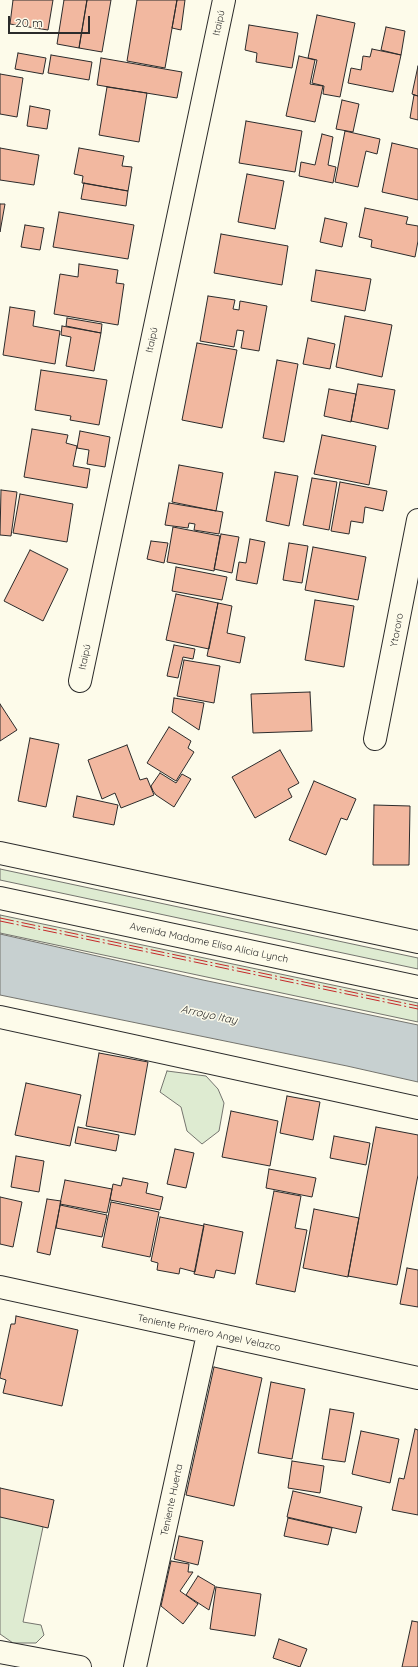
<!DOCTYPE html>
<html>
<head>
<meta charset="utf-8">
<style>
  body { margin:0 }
  #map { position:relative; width:418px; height:1667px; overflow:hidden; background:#fdfbea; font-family:Quicksand,sans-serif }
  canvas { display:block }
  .scale { position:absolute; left:8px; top:16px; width:82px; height:18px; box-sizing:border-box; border:2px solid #2b2b2b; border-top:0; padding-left:5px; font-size:12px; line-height:14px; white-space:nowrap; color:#2b2b2b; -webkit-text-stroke:3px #fdfbea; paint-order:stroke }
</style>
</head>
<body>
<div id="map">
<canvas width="418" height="1667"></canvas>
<div class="scale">20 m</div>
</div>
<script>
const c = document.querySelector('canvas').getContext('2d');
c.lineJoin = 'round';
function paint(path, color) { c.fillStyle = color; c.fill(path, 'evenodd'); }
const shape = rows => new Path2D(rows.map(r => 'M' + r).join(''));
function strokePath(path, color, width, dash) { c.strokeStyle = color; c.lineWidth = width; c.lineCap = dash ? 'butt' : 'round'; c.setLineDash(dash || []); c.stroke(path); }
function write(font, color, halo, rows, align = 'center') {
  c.font = font + ' Quicksand,sans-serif'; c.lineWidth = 3; c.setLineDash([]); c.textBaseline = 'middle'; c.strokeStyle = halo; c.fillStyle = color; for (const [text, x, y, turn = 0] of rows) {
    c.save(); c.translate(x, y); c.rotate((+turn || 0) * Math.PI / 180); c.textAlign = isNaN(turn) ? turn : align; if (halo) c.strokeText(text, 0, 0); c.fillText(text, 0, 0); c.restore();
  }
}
const green = shape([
  [0,869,418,958,418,969,0,880,0,869],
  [0,915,418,1003,418,1022,0,933,0,915],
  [167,1071,206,1076,218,1089,224,1103,219,1131,202,1144,187,1131,181,1107,160,1092,167,1071],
  [0,1497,47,1508,23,1622,41,1625,44,1635,36,1643,13,1643,0,1634,0,1497]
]);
paint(green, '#deebd1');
strokePath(green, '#74746e', 1);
const water = shape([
  [0,934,203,980,418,1025,418,1082,347,1066,0,995,0,934]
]);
paint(water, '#c7d0d0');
strokePath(water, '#74746e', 1);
const building = shape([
  [13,0,53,0,48,30,10,24,13,0],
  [64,0,87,0,79,48,57,44,64,0],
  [87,0,111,0,102,52,79,48,87,0],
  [137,0,177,0,165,68,127,61,137,0],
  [177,0,185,0,181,30,172,28,177,0],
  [317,15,355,23,340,97,323,94,324,86,312,83,317,60,308,58,317,15],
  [249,25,298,33,292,68,256,62,257,53,245,50,249,25],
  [386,27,405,31,401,55,381,50,386,27],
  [372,49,401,55,393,92,348,83,351,68,361,70,363,56,370,57,372,49],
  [18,53,46,58,43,74,15,69,18,53],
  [51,55,92,62,89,80,48,73,51,55],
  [299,56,315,60,310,84,323,86,315,122,286,116,299,56],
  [101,58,182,72,177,98,97,85,101,58],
  [418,66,418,96,412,94,418,66],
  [0,74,23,78,17,117,0,114,0,74],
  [107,87,147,93,139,142,99,135,107,87],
  [414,95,418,96,418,120,410,118,414,95],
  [342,100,359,104,353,132,336,129,342,100],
  [30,106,50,110,47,129,27,126,30,106],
  [246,121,302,131,295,172,239,163,246,121],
  [345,131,380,139,377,154,366,151,358,187,335,182,345,131],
  [322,134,333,137,328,165,336,167,333,183,299,176,301,162,315,165,322,134],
  [392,143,418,149,418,200,382,192,392,143],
  [0,148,39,155,34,185,0,180,0,148],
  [79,148,124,156,122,166,132,167,128,191,82,183,83,176,74,174,79,148],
  [247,174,284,181,275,229,238,222,247,174],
  [84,183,128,191,126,206,81,199,84,183],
  [0,204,5,204,0,232,0,204],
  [365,208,408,217,406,224,418,226,418,241,415,257,371,247,372,240,359,237,365,208],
  [59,212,134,225,128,259,53,247,59,212],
  [325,218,347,223,342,247,320,242,325,218],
  [25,225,44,228,40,250,21,247,25,225],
  [221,234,288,246,282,285,214,273,221,234],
  [79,264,118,270,116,283,124,284,118,325,54,314,60,274,78,277,79,264],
  [316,270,371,279,365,311,311,301,316,270],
  [208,296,235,300,233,309,239,310,240,301,267,306,259,351,241,348,244,331,237,330,234,347,200,341,208,296],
  [10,307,35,311,33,326,60,331,55,364,3,355,10,307],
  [345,316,392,325,382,377,336,367,345,316],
  [67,318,102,324,101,333,66,326,67,318],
  [62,326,101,333,94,371,66,366,71,337,61,335,62,326],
  [308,338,335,344,330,369,303,364,308,338],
  [197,343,237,350,222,428,182,420,197,343],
  [277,360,298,364,284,442,263,438,277,360],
  [41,370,107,380,99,425,70,420,71,416,35,410,41,370],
  [358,384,395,390,388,429,351,421,358,384],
  [329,389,356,394,351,422,324,416,329,389],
  [32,429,68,435,66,443,77,446,73,466,90,469,87,488,24,477,32,429],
  [80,431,110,437,105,467,87,464,89,450,77,448,80,431],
  [322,435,376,446,369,485,314,474,322,435],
  [179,465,223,473,216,511,172,502,179,465],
  [275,472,298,476,289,526,266,521,275,472],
  [312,478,337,482,329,530,303,525,312,478],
  [340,482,387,491,383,511,365,507,363,523,351,521,349,534,331,531,340,482],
  [1,490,17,492,11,536,0,535,1,490],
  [20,494,73,504,67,542,13,533,20,494],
  [169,503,223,512,219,534,194,530,195,524,189,523,188,528,165,525,169,503],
  [173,527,220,536,214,571,167,562,173,527],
  [221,534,239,537,232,573,214,569,221,534],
  [250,539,265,542,257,584,236,580,239,562,246,563,250,539],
  [151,541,168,543,164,563,147,559,151,541],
  [289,543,308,546,302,583,283,580,289,543],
  [313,547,366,557,358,600,305,590,313,547],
  [30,550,68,569,43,621,4,601,30,550],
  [176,567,227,577,222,600,172,591,176,567],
  [176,594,218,603,209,649,166,640,176,594],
  [315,600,354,606,344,667,305,660,315,600],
  [218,603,232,606,227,633,245,637,240,663,207,656,218,603],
  [174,645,195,649,193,659,183,657,178,678,167,676,174,645],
  [184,660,220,666,214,703,177,696,184,660],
  [310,692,312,731,253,733,251,694,310,692],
  [174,698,204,703,199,730,172,712,174,698],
  [0,704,17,730,0,741,0,704],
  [169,727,191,741,188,748,194,752,176,781,147,763,169,727],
  [30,738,59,744,46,807,18,801,30,738],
  [127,745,140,780,147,778,154,795,121,808,115,793,102,799,88,760,127,745],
  [280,750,299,783,288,789,292,797,255,818,232,777,280,750],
  [160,773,176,783,182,774,191,779,174,807,156,795,153,791,151,786,160,773],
  [314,781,356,799,347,820,341,818,326,855,289,840,314,781],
  [77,796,118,805,114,825,73,817,77,796],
  [374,805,410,806,409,865,373,865,374,805],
  [99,1053,148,1062,135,1135,86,1126,99,1053],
  [26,1083,81,1095,70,1146,15,1135,26,1083],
  [287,1096,320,1102,313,1140,280,1133,287,1096],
  [231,1111,278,1121,270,1166,222,1157,231,1111],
  [78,1127,119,1135,116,1151,75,1143,78,1127],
  [376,1127,418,1135,418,1175,397,1285,348,1276,376,1127],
  [334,1136,370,1143,366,1165,330,1158,334,1136],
  [175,1149,194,1153,186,1188,167,1184,175,1149],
  [16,1156,44,1161,39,1192,11,1187,16,1156],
  [269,1169,316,1178,312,1197,266,1188,269,1169],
  [123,1178,148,1183,146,1193,163,1197,160,1210,110,1200,113,1184,121,1186,123,1178],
  [65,1180,112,1189,107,1213,60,1204,65,1180],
  [274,1191,301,1196,295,1228,307,1230,295,1292,256,1284,274,1191],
  [0,1197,22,1202,13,1247,0,1244,0,1197],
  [47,1199,61,1201,50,1255,37,1252,47,1199],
  [111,1202,159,1212,150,1257,102,1247,111,1202],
  [60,1205,107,1215,102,1237,56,1228,60,1205],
  [314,1209,359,1218,348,1277,303,1268,314,1209],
  [160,1217,204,1226,195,1272,180,1268,179,1274,157,1270,158,1263,151,1261,160,1217],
  [204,1224,243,1232,235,1274,216,1270,214,1278,194,1274,204,1224],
  [407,1268,418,1270,418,1307,400,1304,407,1268],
  [16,1316,78,1330,62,1406,3,1393,6,1380,0,1378,0,1376,11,1324,15,1324,16,1316],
  [214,1367,262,1378,234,1506,186,1495,214,1367],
  [271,1382,305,1389,292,1459,258,1453,271,1382],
  [330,1409,354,1413,345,1462,322,1459,330,1409],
  [415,1429,418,1430,418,1515,392,1510,399,1478,404,1479,415,1429],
  [361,1431,399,1439,390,1483,352,1474,361,1431],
  [292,1461,324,1466,320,1493,288,1488,292,1461],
  [0,1488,54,1500,48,1528,0,1517,0,1488],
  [293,1491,362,1507,356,1533,287,1517,293,1491],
  [288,1518,332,1528,328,1545,284,1536,288,1518],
  [179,1536,203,1541,198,1565,174,1559,179,1536],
  [171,1561,189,1564,188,1572,193,1572,180,1591,198,1604,183,1624,161,1606,171,1561],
  [198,1576,215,1586,209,1610,186,1595,198,1576],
  [216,1587,261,1594,255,1636,210,1629,216,1587],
  [412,1621,418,1622,418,1667,402,1667,412,1621],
  [279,1639,307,1649,300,1667,273,1658,279,1639]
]);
paint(building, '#f2b8a0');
strokePath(building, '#2b2b2b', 1);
const street = shape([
  [80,681,224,0],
  [375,739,418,520],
  [0,1287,418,1378],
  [0,1652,80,1667],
  [135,1667,208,1334]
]);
const secondary = shape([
  [0,1017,418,1108]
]);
const highway = shape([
  [0,853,418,942],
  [0,898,418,987]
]);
strokePath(street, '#2b2b2b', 24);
strokePath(secondary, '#2b2b2b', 24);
strokePath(highway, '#2b2b2b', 24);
strokePath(street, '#fdfbea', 22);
strokePath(secondary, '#fdfbea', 22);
strokePath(highway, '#fdfbea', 22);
strokePath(shape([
  [0,918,418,1006],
  [0,921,418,1009]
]), '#c62828', 1, [14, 3, 2, 3]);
write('10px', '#2b2b2b', '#fdfbea', [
  ["Itaipú",219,23,-78],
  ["Itaipú",152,340,-78],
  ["Ytororo",397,630,-79],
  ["Itaipú",85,657,-78],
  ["Avenida Madame Elisa Alicia Lynch",209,943,12],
  ["Teniente Primero Angel Velazco",209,1333,12],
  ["Teniente Huerta",172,1500,-78]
]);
write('italic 11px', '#2b2b2b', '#fdfbea', [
  ["Arroyo Itay",209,1015,12]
]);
</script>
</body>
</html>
